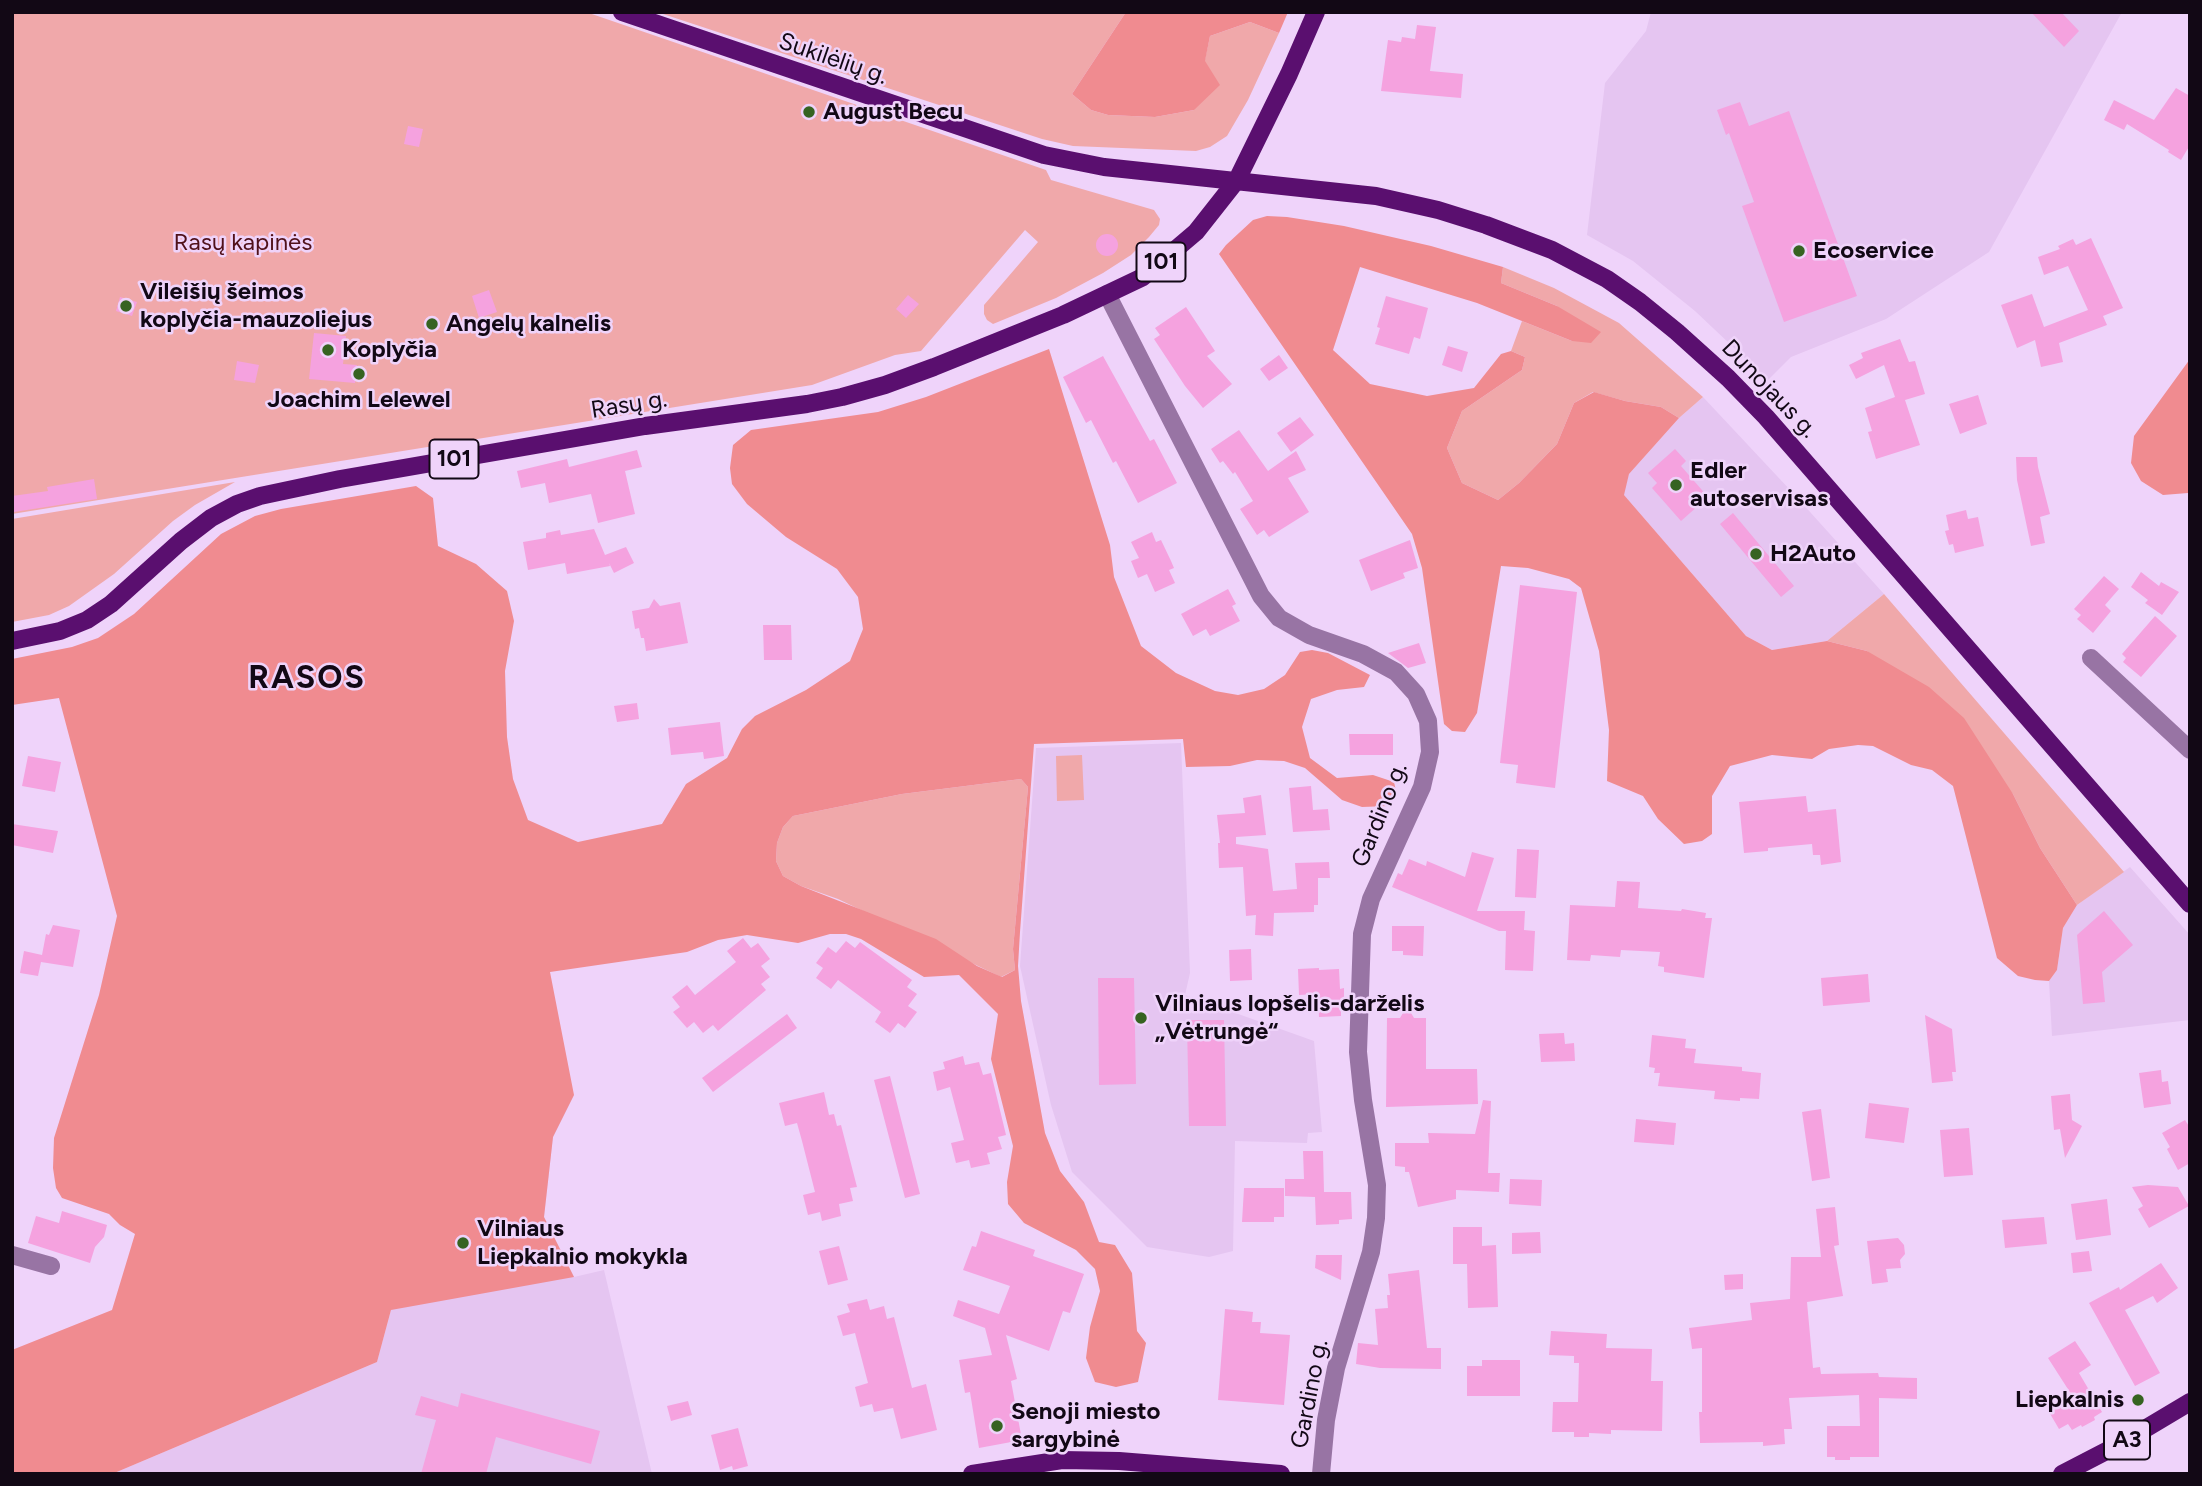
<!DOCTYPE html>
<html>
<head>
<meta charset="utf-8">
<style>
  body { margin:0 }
  #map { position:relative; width:2202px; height:1486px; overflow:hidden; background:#efd3fa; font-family:Figtree,sans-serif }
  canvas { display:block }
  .frame { position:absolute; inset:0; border:14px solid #120815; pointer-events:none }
</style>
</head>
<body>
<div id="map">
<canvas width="2202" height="1486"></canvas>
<div class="frame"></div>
</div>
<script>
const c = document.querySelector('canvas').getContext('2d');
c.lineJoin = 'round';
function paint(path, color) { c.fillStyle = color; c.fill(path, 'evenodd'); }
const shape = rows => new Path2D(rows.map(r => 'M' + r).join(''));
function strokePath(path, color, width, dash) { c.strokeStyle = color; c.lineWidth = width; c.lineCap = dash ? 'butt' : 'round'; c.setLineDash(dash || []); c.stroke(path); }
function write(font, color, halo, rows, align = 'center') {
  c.font = font + ' Figtree,sans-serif'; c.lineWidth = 5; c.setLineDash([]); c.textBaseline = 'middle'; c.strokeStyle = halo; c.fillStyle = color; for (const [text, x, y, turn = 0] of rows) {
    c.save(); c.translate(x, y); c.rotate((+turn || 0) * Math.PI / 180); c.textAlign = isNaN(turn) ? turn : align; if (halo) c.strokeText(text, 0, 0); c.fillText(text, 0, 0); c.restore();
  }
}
paint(shape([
  [1651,12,2122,12,1989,252,1886,319,1791,357,1768,380,1695,311,1633,261,1587,235,1605,83,1646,31],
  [1703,397,1792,492,1884,594,1827,641,1772,650,1746,636,1623,494,1629,474,1679,418],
  [1181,743,1190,973,1185,995,1314,1041,1322,1132,1308,1133,1307,1143,1235,1141,1233,1251,1209,1257,1147,1247,1072,1172,1051,1105,1020,966,1036,748],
  [2130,867,2190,935,2190,1020,2052,1036,2049,981,2057,970,2063,928,2077,905],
  [574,1095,553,1137,544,1217,574,1277,604,1270,652,1474,112,1474,377,1362,391,1310]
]), '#e5c5f1');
paint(shape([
  [12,12,586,12,1046,170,1051,180,1154,210,1160,219,1159,225,1149,237,1131,255,1103,273,1056,298,993,324,987,320,984,314,984,305,1038,242,1025,230,921,351,895,355,812,385,12,514],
  [657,12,1126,12,1072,94,1091,110,1108,115,1155,117,1194,110,1210,36,1250,22,1279,33,1248,100,1227,136,1210,147,1196,151,1073,146,1042,139],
  [1503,267,1554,288,1619,323,1703,397,1679,418,1661,407,1625,401,1593,392,1574,403,1557,444,1519,483,1498,500,1462,483,1447,448,1462,411,1522,370,1525,357,1511,351,1522,321,1572,341,1557,306,1501,283],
  [235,482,195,505,173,521,114,574,69,606,49,615,12,622,12,519],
  [1884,594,2124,872,2077,905,2040,848,2013,794,1867,651,1827,641],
  [1082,755,1084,800,1057,801,1056,756],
  [1021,779,1028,787,1013,949,1015,970,1001,977,838,899,801,886,783,876,776,861,777,843,783,827,793,816,902,794]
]), '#f0a8aa');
paint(shape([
  [1126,12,1288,12,1279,33,1250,22,1210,36,1205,61,1220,85,1194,110,1155,117,1108,115,1091,110,1072,94],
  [1267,216,1287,217,1344,226,1431,246,1503,267,1501,283,1557,306,1601,332,1591,343,1572,341,1477,303,1360,267,1333,350,1370,384,1427,396,1474,388,1501,354,1511,351,1525,357,1522,370,1462,411,1447,448,1462,483,1498,500,1519,483,1557,444,1574,403,1594,392,1625,401,1661,407,1679,418,1629,474,1624,495,1746,636,1772,650,1827,641,1867,651,1929,687,1964,718,2013,794,2040,848,2077,905,2063,928,2057,970,2049,981,2035,980,2018,976,1997,958,1953,786,1932,770,1911,765,1873,746,1858,745,1829,749,1812,759,1772,755,1730,766,1712,796,1712,834,1702,841,1684,844,1658,819,1643,796,1607,781,1609,730,1599,651,1581,588,1569,579,1528,568,1501,566,1477,713,1465,732,1452,731,1444,724,1422,568,1412,534,1219,254,1226,245,1253,220],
  [1049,349,1110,545,1114,577,1141,646,1176,673,1215,691,1238,695,1264,689,1285,675,1300,652,1312,650,1328,653,1370,675,1364,687,1337,690,1311,699,1302,727,1310,758,1337,778,1373,775,1394,782,1397,795,1388,806,1362,807,1342,800,1305,768,1284,761,1257,760,1230,766,1186,767,1183,739,1034,744,1020,932,1018,966,1021,1001,1045,1133,1060,1171,1084,1202,1099,1242,1115,1245,1132,1273,1137,1331,1146,1343,1138,1382,1116,1387,1095,1382,1086,1358,1090,1327,1100,1291,1095,1269,1076,1250,1024,1223,1008,1204,1007,1182,1013,1146,991,1059,998,1014,959,975,924,977,861,939,846,934,830,934,798,943,747,935,718,940,687,952,550,972,574,1095,553,1137,544,1217,574,1277,391,1310,377,1362,112,1474,12,1474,12,1350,112,1310,135,1234,120,1225,109,1214,62,1198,56,1188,53,1168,54,1138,99,995,117,916,59,698,12,705,12,659,72,647,98,638,134,614,221,534,255,516,281,509,416,486,433,498,438,546,476,564,507,591,514,621,505,671,507,737,513,779,528,820,578,842,662,824,686,784,727,758,742,729,755,716,806,690,850,661,863,629,858,597,837,569,786,537,747,504,732,484,730,468,733,445,751,430,878,412,926,397],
  [1021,779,1028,787,1013,949,1015,970,1002,977,977,966,936,939,801,886,783,876,776,861,777,843,783,827,793,816,902,794],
  [2190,359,2190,491,2188,493,2163,495,2141,481,2131,463,2134,436]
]), '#f08b90');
paint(shape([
  [2031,12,2061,12,2079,31,2064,47],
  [1417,25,1436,27,1430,71,1463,74,1461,98,1381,91,1388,40,1401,42,1402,37,1415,39],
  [2176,88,2190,96,2190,145,2181,160,2168,152,2169,150,2127,124,2124,130,2104,120,2114,100,2154,120],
  [1740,102,1749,126,1789,111,1857,296,1784,322,1742,206,1754,202,1729,133,1726,135,1717,110],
  [408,126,423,129,419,147,404,144],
  '1096 245a11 11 0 1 1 22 0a11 11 0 1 1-22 0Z',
  [2091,238,2123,308,2103,316,2107,325,2059,343,2063,362,2041,367,2035,340,2017,348,2001,305,2032,294,2044,327,2088,310,2068,266,2044,275,2038,257,2060,249,2058,246,2073,239,2076,245],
  [489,290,497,312,479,318,472,296],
  [908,295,919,304,906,318,896,309],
  [1386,296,1428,308,1420,339,1414,337,1409,354,1375,344,1380,328,1377,327],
  [120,297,137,302,132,316,116,311],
  [1186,307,1215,351,1207,356,1232,384,1203,408,1185,386,1154,339,1160,335,1155,328],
  [314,333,346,336,343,364,357,365,355,383,309,379],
  [1900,339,1909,362,1915,361,1925,394,1905,400,1920,445,1876,459,1868,432,1872,431,1865,408,1895,397,1884,365,1856,379,1849,365,1863,358,1861,353],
  [1448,346,1468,352,1462,372,1442,365],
  [1279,355,1288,368,1269,381,1260,369],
  [1103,356,1150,441,1154,439,1177,483,1138,503,1116,461,1113,463,1091,420,1086,423,1063,377],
  [237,361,259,365,255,383,234,380],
  [1978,395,1987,424,1960,434,1949,404],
  [1300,417,1314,435,1291,452,1277,433],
  [1239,430,1268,471,1296,451,1306,470,1288,478,1309,512,1269,537,1264,530,1257,535,1240,509,1253,501,1235,472,1233,474,1223,461,1220,463,1211,449],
  [1675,449,1686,461,1681,466,1708,497,1681,521,1652,488,1657,483,1648,473],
  [637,450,642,467,625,471,635,514,598,523,591,494,549,503,545,483,521,488,517,471,567,459,569,467],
  [2016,457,2037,457,2038,467,2050,514,2040,517,2045,543,2031,546,2017,480],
  [94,479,97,499,14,512,12,496,48,491,47,487],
  [1966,510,1968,519,1978,517,1984,546,1955,553,1953,544,1949,545,1945,531,1949,530,1946,515],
  [1733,513,1794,586,1781,597,1720,524],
  [594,529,605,555,626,547,634,563,614,573,609,563,610,566,567,574,565,563,528,570,523,542,546,538,546,533,560,530,561,535],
  [1152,532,1156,542,1161,540,1171,561,1174,568,1169,570,1175,583,1155,592,1147,574,1138,578,1131,561,1139,558,1131,542],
  [1410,540,1418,568,1403,573,1405,578,1371,591,1359,560],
  [2141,572,2159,586,2161,582,2179,592,2162,615,2145,603,2148,600,2131,587],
  [2104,576,2119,589,2105,605,2111,611,2093,633,2077,619,2081,615,2074,609],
  [1520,585,1577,592,1555,788,1516,783,1518,765,1500,763],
  [1228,589,1236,604,1232,606,1240,621,1210,636,1206,629,1193,636,1181,614],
  [654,599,660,606,680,602,688,643,646,651,644,638,641,638,639,628,635,629,632,611,649,608],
  [2155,616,2177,636,2141,677,2123,662,2126,658,2122,654],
  [763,625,791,625,792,660,764,660],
  [1419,643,1426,663,1408,668,1388,653],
  [637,703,639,719,617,722,614,706],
  [720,722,724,756,704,759,703,752,671,755,668,728],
  [1349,734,1393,734,1393,755,1350,755],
  [28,756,61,762,55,792,22,786],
  [1311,786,1313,810,1328,809,1330,830,1293,832,1289,788],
  [1261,795,1266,835,1236,837,1236,844,1268,849,1273,891,1297,889,1295,863,1329,862,1330,878,1318,878,1318,905,1314,905,1314,912,1274,913,1273,936,1255,935,1256,915,1246,916,1243,867,1219,868,1218,843,1220,843,1217,815,1245,813,1243,798],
  [1806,796,1808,812,1836,809,1841,862,1821,865,1820,855,1813,855,1812,844,1768,848,1768,851,1744,853,1739,802],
  [12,824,58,831,53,853,12,845],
  [1517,849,1539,850,1536,898,1515,897],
  [1472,852,1494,858,1477,911,1525,911,1524,930,1535,931,1533,971,1505,970,1506,931,1499,931,1392,887,1398,873,1402,875,1409,859,1426,866,1427,861,1465,877],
  [1617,881,1640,882,1638,908,1681,911,1682,909,1706,913,1705,918,1712,918,1704,978,1664,972,1664,967,1658,966,1660,952,1621,950,1620,957,1591,955,1590,961,1567,960,1570,905,1615,907],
  [2104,911,2133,945,2102,972,2105,1002,2083,1004,2077,935],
  [53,925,80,930,73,967,41,962,38,976,20,973,24,951,42,955,46,934,49,935],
  [1392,926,1424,926,1423,956,1403,955,1403,951,1392,951],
  [743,938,751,948,758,943,770,959,761,966,770,977,761,984,766,990,718,1031,713,1025,703,1033,694,1022,687,1028,673,1012,680,1007,672,997,687,985,695,995,736,962,727,951],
  [846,941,855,948,860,942,912,980,907,987,917,994,908,1006,917,1012,905,1028,898,1023,890,1033,875,1022,881,1012,838,980,831,989,816,978,823,968,816,963,828,947,836,953],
  [1251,949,1252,980,1230,981,1229,950],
  [1319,968,1319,970,1339,969,1340,989,1344,988,1344,1004,1341,1004,1341,1016,1319,1017,1318,994,1299,995,1298,969],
  [1868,974,1870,1002,1823,1006,1821,978],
  [1098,978,1134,978,1136,1084,1099,1085],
  [1407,1006,1414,1018,1426,1018,1426,1069,1477,1069,1478,1104,1386,1107,1387,1018,1400,1018],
  [787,1014,797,1028,713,1092,702,1078],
  [1925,1015,1952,1029,1956,1072,1952,1072,1953,1081,1932,1083],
  [1190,1020,1224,1020,1226,1126,1189,1126,1187,1022],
  [1564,1033,1565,1044,1574,1043,1575,1061,1541,1062,1539,1034],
  [1652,1035,1686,1039,1685,1048,1696,1049,1694,1063,1742,1067,1742,1071,1761,1073,1759,1099,1740,1098,1740,1101,1714,1099,1715,1091,1658,1086,1660,1073,1654,1073,1655,1068,1649,1067],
  [963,1056,965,1065,979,1062,983,1075,991,1073,1006,1135,998,1137,1002,1149,987,1153,990,1164,971,1168,969,1160,956,1163,951,1143,964,1140,950,1087,937,1091,933,1072,945,1069,943,1062],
  [2161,1070,2162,1082,2168,1081,2171,1104,2144,1108,2139,1073],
  [890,1076,920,1194,905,1198,874,1080],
  [824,1092,829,1115,834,1114,837,1126,841,1125,857,1187,850,1188,853,1201,839,1204,841,1216,822,1221,820,1212,808,1215,803,1195,815,1192,802,1141,797,1123,785,1126,779,1103],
  [2070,1094,2072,1120,2082,1126,2065,1158,2060,1129,2054,1130,2051,1096],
  [1483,1100,1491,1101,1488,1173,1500,1173,1499,1192,1456,1190,1456,1199,1418,1207,1409,1172,1405,1172,1405,1167,1395,1166,1395,1143,1429,1143,1428,1133,1475,1134],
  [1869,1103,1909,1108,1904,1143,1865,1138],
  [1821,1109,1830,1178,1812,1181,1802,1112],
  [1636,1119,1676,1123,1674,1145,1634,1142],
  [2185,1120,2190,1128,2190,1163,2178,1170,2167,1149,2170,1147,2162,1133],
  [1969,1128,1973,1175,1944,1177,1940,1130],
  [1303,1151,1323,1151,1324,1192,1351,1192,1352,1219,1339,1220,1339,1224,1316,1225,1315,1197,1285,1196,1285,1179,1304,1179],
  [1510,1179,1542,1180,1541,1206,1509,1204],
  [2148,1185,2178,1187,2189,1206,2149,1228,2138,1209,2143,1206,2132,1187],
  [1244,1188,1284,1188,1284,1217,1274,1217,1274,1222,1242,1222],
  [2107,1199,2111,1235,2076,1240,2071,1204],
  [1835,1207,1839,1245,1834,1246,1843,1296,1807,1302,1813,1368,1820,1367,1821,1374,1878,1373,1879,1377,1917,1378,1917,1399,1879,1398,1879,1457,1850,1457,1850,1460,1835,1460,1835,1457,1827,1457,1827,1426,1860,1426,1859,1395,1789,1398,1792,1429,1784,1429,1785,1444,1763,1446,1763,1442,1700,1443,1699,1412,1702,1412,1702,1348,1692,1349,1689,1328,1752,1320,1750,1303,1790,1299,1791,1257,1821,1257,1816,1209],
  [62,1211,107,1225,104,1237,95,1247,90,1263,28,1243,36,1216,59,1223],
  [2044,1217,2047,1244,2005,1248,2002,1220],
  [1453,1227,1482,1227,1482,1246,1496,1245,1498,1307,1468,1308,1467,1264,1453,1264],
  [981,1231,1035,1250,1033,1256,1084,1274,1070,1313,1063,1311,1049,1351,1006,1335,1017,1379,1011,1381,1022,1440,979,1448,970,1392,965,1393,959,1360,992,1355,985,1328,953,1316,958,1300,999,1314,1010,1286,963,1270,972,1246,976,1247],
  [1540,1232,1541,1253,1512,1254,1512,1233],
  [1898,1238,1904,1245,1905,1254,1900,1260,1901,1268,1886,1269,1888,1282,1872,1284,1867,1241],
  [839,1246,848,1280,828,1285,819,1251],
  [2089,1251,2092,1271,2073,1273,2071,1253],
  [1316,1255,1342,1255,1341,1280,1315,1268],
  [2161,1263,2178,1288,2157,1303,2153,1296,2125,1310,2160,1373,2135,1386,2089,1303,2119,1287,2120,1290],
  [1419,1270,1427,1348,1441,1348,1441,1369,1380,1368,1356,1364,1358,1343,1378,1345,1375,1309,1388,1308,1387,1295,1390,1295,1388,1274],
  [1743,1274,1743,1289,1725,1290,1724,1275],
  [867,1299,870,1310,884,1306,887,1319,894,1317,912,1388,926,1384,937,1430,901,1439,893,1408,874,1412,872,1404,860,1407,855,1387,868,1383,855,1333,843,1336,837,1316,850,1312,847,1304],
  [1225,1309,1253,1312,1252,1322,1261,1322,1260,1333,1290,1335,1284,1405,1218,1400],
  [1551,1331,1607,1334,1606,1348,1652,1349,1651,1381,1663,1381,1662,1431,1611,1430,1611,1434,1589,1433,1589,1437,1574,1437,1574,1432,1552,1432,1553,1402,1578,1402,1579,1363,1574,1363,1574,1356,1549,1355],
  [2075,1341,2091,1365,2079,1373,2102,1412,2094,1417,2095,1420,2082,1427,2081,1425,2072,1430,2068,1424,2059,1429,2049,1412,2073,1397,2048,1358],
  [1482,1360,1520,1360,1520,1396,1467,1396,1467,1366,1482,1366],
  [461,1393,600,1431,591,1464,496,1437,486,1474,421,1474,436,1420,415,1415,421,1396,458,1407],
  [688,1401,692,1415,671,1421,667,1406],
  [738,1428,748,1466,733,1470,732,1466,720,1470,711,1435]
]), '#f5a2df');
strokePath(shape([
  [1107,294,1261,596,1279,618,1309,635,1363,654,1396,672,1416,694,1428,721,1430,752,1422,787,1371,899,1362,934,1358,1052,1363,1100,1377,1185,1376,1218,1371,1252,1336,1368,1326,1420,1321,1474],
  [2091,658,2190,750],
  [12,1255,51,1266]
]), '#9874a4', 18);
strokePath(shape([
  [622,12,1044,155,1104,167,1376,196,1438,210,1486,225,1552,250,1607,279,1640,302,1677,332,1728,378,1766,417,2190,904],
  [12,641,60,631,87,620,111,604,181,541,211,518,237,504,260,496,340,479,645,426,807,404,842,397,885,385,934,367,1063,315,1143,277,1196,232,1237,180,1289,74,1316,12],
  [972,1474,1062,1460,1119,1461,1281,1474],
  [2062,1474,2118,1445,2190,1402]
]), '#5a0f6f', 18);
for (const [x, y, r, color] of [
  [809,112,7,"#366321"],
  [1799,251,7,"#366321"],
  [126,306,7,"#366321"],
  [432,324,7,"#366321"],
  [328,350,7,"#366321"],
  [359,374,7,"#366321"],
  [1676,485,7,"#366321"],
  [1756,554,7,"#366321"],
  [1141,1018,7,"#366321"],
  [463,1243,7,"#366321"],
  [2138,1400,7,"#366321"],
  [997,1426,7,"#366321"]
]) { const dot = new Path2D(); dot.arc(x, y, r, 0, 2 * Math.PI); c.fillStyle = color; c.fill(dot); strokePath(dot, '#efd3fa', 2.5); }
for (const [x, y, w] of [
  [1161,262,49],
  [454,459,49],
  [2127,1440,46]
]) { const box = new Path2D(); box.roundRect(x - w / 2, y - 19.5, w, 39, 5); c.fillStyle = '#efd3fa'; c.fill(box); strokePath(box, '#120815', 2); }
write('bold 23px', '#120815', null, [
  ["101",1161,262],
  ["101",454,459],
  ["A3",2127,1440]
]);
write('24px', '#120815', '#efd3fa', [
  ["Sukilėlių g.",833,59,19],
  ["Dunojaus g.",1769,389,46],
  ["Rasų g.",629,405,-9],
  ["Gardino g.",1380,815,-68],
  ["Gardino g.",1310,1394,-79]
]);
write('bold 24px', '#120815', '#efd3fa', [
  ["August Becu",823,112],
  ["Ecoservice",1813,251],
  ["Vileišių šeimos",140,292],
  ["koplyčia-mauzoliejus",140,320],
  ["Angelų kalnelis",446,324],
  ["Koplyčia",342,350],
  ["Joachim Lelewel",359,400,"center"],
  ["Edler",1690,471],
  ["autoservisas",1690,499],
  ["H2Auto",1770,554],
  ["Vilniaus lopšelis-darželis",1155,1004],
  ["„Vėtrungė“",1155,1032],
  ["Vilniaus",477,1229],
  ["Liepkalnio mokykla",477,1257],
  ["Liepkalnis",2124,1400,"right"],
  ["Senoji miesto",1011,1412],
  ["sargybinė",1011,1440]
], 'left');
write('24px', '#50111a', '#efd3fa', [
  ["Rasų kapinės",243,243]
]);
c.letterSpacing = '2px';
write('bold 32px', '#120815', '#efd3fa', [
  ["RASOS",307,679]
]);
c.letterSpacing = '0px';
</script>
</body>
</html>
